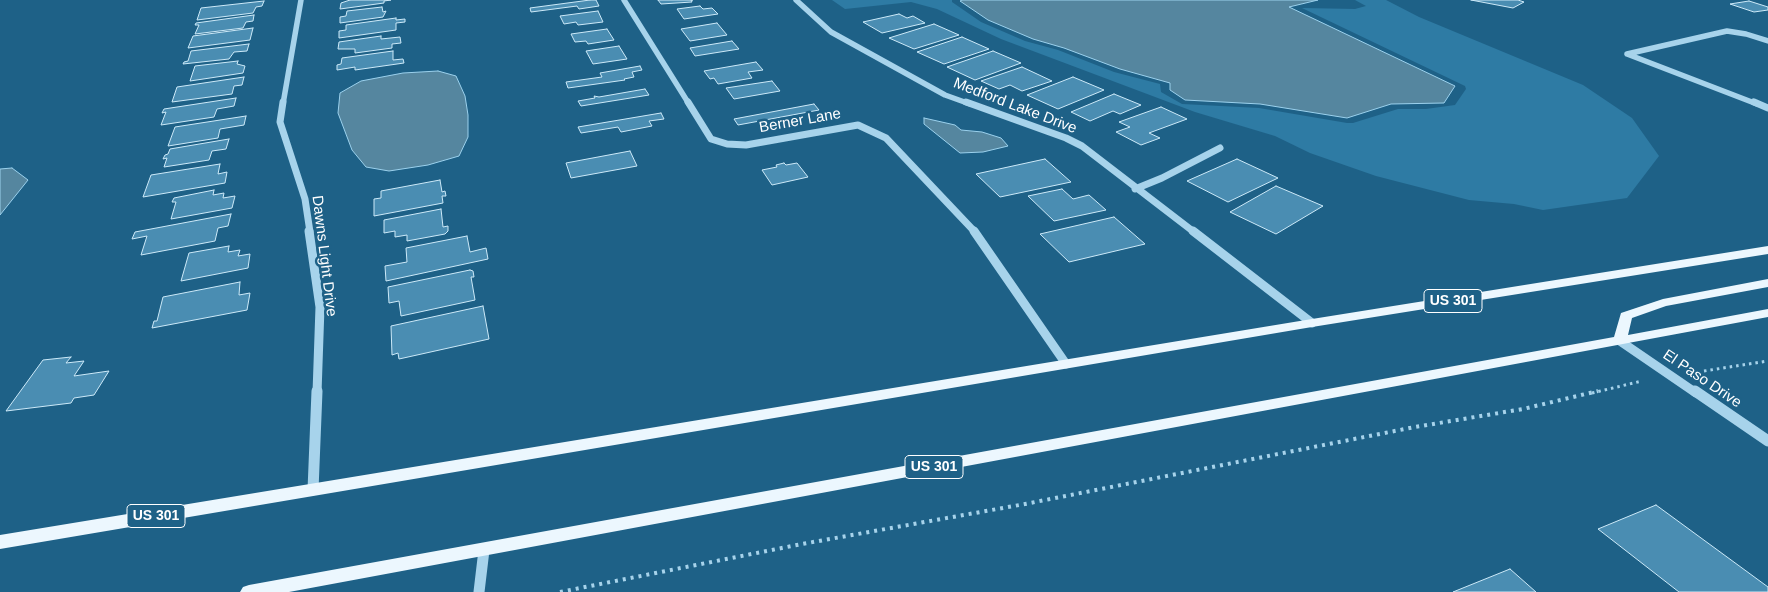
<!DOCTYPE html>
<html>
<head>
<meta charset="utf-8">
<style>
  body { margin:0 }
  canvas { display:block; background:#1e6187 }
</style>
</head>
<body>
<canvas width="1768" height="592"></canvas>
<script>
const c = document.querySelector('canvas').getContext('2d');
c.lineJoin = 'round';
function paint(path, color) { c.fillStyle = color; c.fill(path, 'evenodd'); }
const shape = rows => new Path2D(rows.map(r => 'M' + r).join(''));
function strokePath(path, color, width, dash) { c.strokeStyle = color; c.lineWidth = width; c.lineCap = dash ? 'butt' : 'round'; c.setLineDash(dash || []); c.stroke(path); }
function write(font, color, halo, rows, align = 'center') {
  c.font = font + ' Helvetica,sans-serif'; c.lineWidth = 5; c.setLineDash([]); c.textBaseline = 'middle'; c.strokeStyle = halo; c.fillStyle = color; for (const [text, x, y, turn = 0] of rows) {
    c.save(); c.translate(x, y); c.rotate((+turn || 0) * Math.PI / 180); c.textAlign = isNaN(turn) ? turn : align; if (halo) c.strokeText(text, 0, 0); c.fillText(text, 0, 0); c.restore();
  }
}
paint(shape([
  [832,0,952,0,952,2,981,22,1025,41,1058,50,1114,72,1160,84,1161,92,1182,104,1259,108,1347,123,1353,123,1398,109,1426,109,1455,105,1466,89,1465,86,1302,8,1355,9,1366,6,1355,0,1386,0,1419,17,1583,85,1632,118,1659,156,1627,198,1543,210,1514,204,1469,200,1376,176,1310,153,1275,136,1195,112,1001,39,937,9,911,2,845,9]
]), '#2e7ba4');
const water = shape([
  [962,0,1318,0,1289,7,1455,86,1444,103,1391,104,1347,118,1260,104,1185,100,1170,90,1170,83,1120,69,1064,48,1033,39,988,20,960,1,962,0],
  [438,71,456,76,465,96,468,115,468,137,459,156,428,165,389,171,366,167,352,150,338,113,340,93,361,81,403,73,438,71],
  [924,118,955,125,961,130,982,132,1001,138,1008,146,983,152,960,153,924,124,924,118],
  [12,168,28,180,0,215,0,169,12,168]
]);
paint(water, '#55869f');
strokePath(water, '#9bd1ed', 1);
const building = shape([
  [350,0,391,0,384,1,384,3,340,9,341,3,350,0],
  [590,0,596,0,599,6,579,9,577,6,531,12,530,8,590,0],
  [658,0,693,0,691,0,692,2,661,4,658,0],
  [1471,0,1518,0,1524,2,1513,8,1471,0],
  [264,1,262,6,256,7,253,13,197,20,201,8,264,1],
  [1749,1,1768,7,1768,10,1754,12,1730,4,1749,1],
  [700,6,703,9,712,8,718,14,684,19,677,9,700,6],
  [382,7,383,12,386,11,383,17,340,23,340,17,346,16,347,11,382,7],
  [598,11,603,22,578,25,576,22,564,24,560,16,598,11],
  [899,14,907,18,913,16,925,23,882,33,863,22,899,14],
  [254,15,253,21,246,22,243,28,195,34,199,25,195,25,196,23,254,15],
  [396,18,396,20,405,19,405,22,396,23,396,30,339,38,339,31,346,30,346,25,396,18],
  [717,23,727,35,690,41,681,29,717,23],
  [934,24,959,35,914,49,889,38,934,24],
  [253,28,250,40,188,48,193,36,253,28],
  [607,29,614,40,588,44,586,41,575,42,571,34,607,29],
  [381,36,381,39,400,37,401,43,392,44,392,48,355,53,355,49,338,49,339,42,381,36],
  [962,37,989,49,944,64,917,52,962,37],
  [732,41,739,49,695,56,690,48,732,41],
  [249,44,247,51,234,52,229,59,183,64,184,62,188,61,191,51,249,44],
  [619,46,627,59,593,64,586,51,619,46],
  [393,51,393,60,403,59,404,63,355,70,355,67,337,70,337,65,341,64,342,58,393,51],
  [993,51,1021,63,975,80,947,67,993,51],
  [238,61,237,64,245,66,243,73,190,81,195,66,238,61],
  [756,62,763,70,748,72,752,78,718,84,714,78,710,79,704,71,756,62],
  [640,66,642,70,632,72,634,77,624,79,625,80,568,88,566,82,602,77,600,73,640,66],
  [1022,67,1052,81,1022,91,1010,85,999,89,981,81,1022,67],
  [244,77,242,85,234,86,232,94,172,102,177,87,244,77],
  [1073,77,1104,90,1058,109,1027,95,1073,77],
  [772,81,780,91,734,99,726,88,772,81],
  [645,89,649,95,581,106,578,101,595,98,594,96,599,97,645,89],
  [1114,94,1141,105,1120,114,1113,111,1090,121,1071,112,1114,94],
  [236,98,234,106,217,109,214,117,161,125,166,112,162,113,164,109,236,98],
  [814,104,819,110,738,125,734,119,814,104],
  [1161,107,1187,119,1149,133,1160,138,1141,145,1116,132,1130,127,1119,122,1161,107],
  [661,113,664,119,649,121,652,126,621,132,618,127,581,133,578,127,661,113],
  [246,116,244,125,220,129,218,138,168,146,175,127,246,116],
  [229,139,226,149,212,151,209,160,164,167,167,158,163,159,165,155,168,154,170,149,229,139],
  [630,151,637,166,571,178,566,163,630,151],
  [1045,159,1071,182,1000,197,976,174,1045,159],
  [1237,159,1278,178,1228,202,1187,181,1237,159],
  [784,163,786,165,797,163,808,177,772,185,762,170,777,167,776,165,784,163],
  [220,164,218,174,227,172,225,183,143,197,151,175,220,164],
  [440,180,442,192,445,191,446,196,442,196,443,203,374,216,374,199,381,198,381,191,440,180],
  [1276,186,1323,206,1276,234,1230,212,1276,186],
  [1062,189,1073,199,1089,195,1106,210,1054,221,1028,196,1062,189],
  [214,190,213,195,224,193,223,198,235,196,232,208,171,219,176,202,172,202,174,198,214,190],
  [441,209,443,227,448,226,448,231,445,234,407,241,407,235,395,237,395,231,384,233,384,220,441,209],
  [231,214,228,226,218,228,215,241,141,255,147,236,132,239,135,232,231,214],
  [1114,217,1145,244,1069,262,1040,234,1114,217],
  [467,236,470,252,486,248,488,259,386,281,385,266,407,262,406,248,467,236],
  [229,246,228,252,240,250,238,256,250,254,248,268,181,281,189,253,229,246],
  [470,270,473,271,474,277,471,277,475,300,401,316,399,301,389,303,388,287,470,270],
  [240,282,239,295,250,293,247,310,152,328,154,321,157,321,163,297,240,282],
  [483,306,489,339,399,359,398,353,392,355,391,326,483,306],
  [71,357,66,363,84,361,74,376,109,371,94,395,74,398,71,403,6,411,43,360,71,357],
  [1656,505,1768,587,1768,592,1679,592,1598,529,1656,505],
  [1510,569,1536,592,1453,592,1510,569]
]);
paint(building, '#4a8db2');
strokePath(building, '#cce9f8', 1);
strokePath(shape([
  [1704,371,1768,361],
  [1592,393,1642,381]
]), '#a7d3eb', 3, [2.5, 4]);
strokePath(shape([
  [560,592,802,544,1025,504,1415,427,1523,409,1598,391]
]), '#a7d3eb', 4, [3, 5]);
strokePath(shape([
  [624,0,689,104],
  [796,0,831,32,945,95,970,104],
  [1627,54,1757,104],
  [1627,54,1727,31,1746,34,1768,41],
  [283,104,301,0]
]), '#a7d3eb', 5.5);
strokePath(shape([
  [283,102,280,122,305,199,310,232],
  [688,102,711,139,727,144,746,145,858,125,886,138,975,232],
  [966,102,1066,138,1082,146,1194,232],
  [1754,102,1768,108],
  [1135,189,1162,178,1220,148]
]), '#a7d3eb', 7);
strokePath(shape([
  [309,231,320,307,317,393],
  [974,231,1066,364],
  [1193,231,1312,323],
  [1620,341,1696,393]
]), '#a7d3eb', 9);
strokePath(shape([
  [1695,391,1768,441],
  [313,490,317,391],
  [479,592,484,550]
]), '#a7d3eb', 11);
paint(shape([
  [1768,246,1768,254,1312,327,0,549,0,535,1312,319,1768,246],
  [1768,279,1768,287,1666,306,1632,318,1628,335,1768,309,1768,317,289,592,240,592,243,587,249,585,1614,337,1621,313,1663,299,1768,279]
]), '#ecf7fe');
for (const [x, y, w] of [
  [1453,301,58],
  [934,467,58],
  [156,516,58]
]) { const box = new Path2D(); box.roundRect(x - w / 2, y - 11.5, w, 23, 4); c.fillStyle = '#1e6187'; c.fill(box); strokePath(box, '#fff', 1); }
write('bold 14px', '#fff', null, [
  ["US 301",1453,301],
  ["US 301",934,467],
  ["US 301",156,516]
]);
write('15px', '#fff', '#1e6187', [
  ["Medford Lake Drive",1015,106,21],
  ["Berner Lane",800,121,-10],
  ["Dawns Light Drive",324,256,83],
  ["El Paso Drive",1702,379,34]
]);
</script>
</body>
</html>
